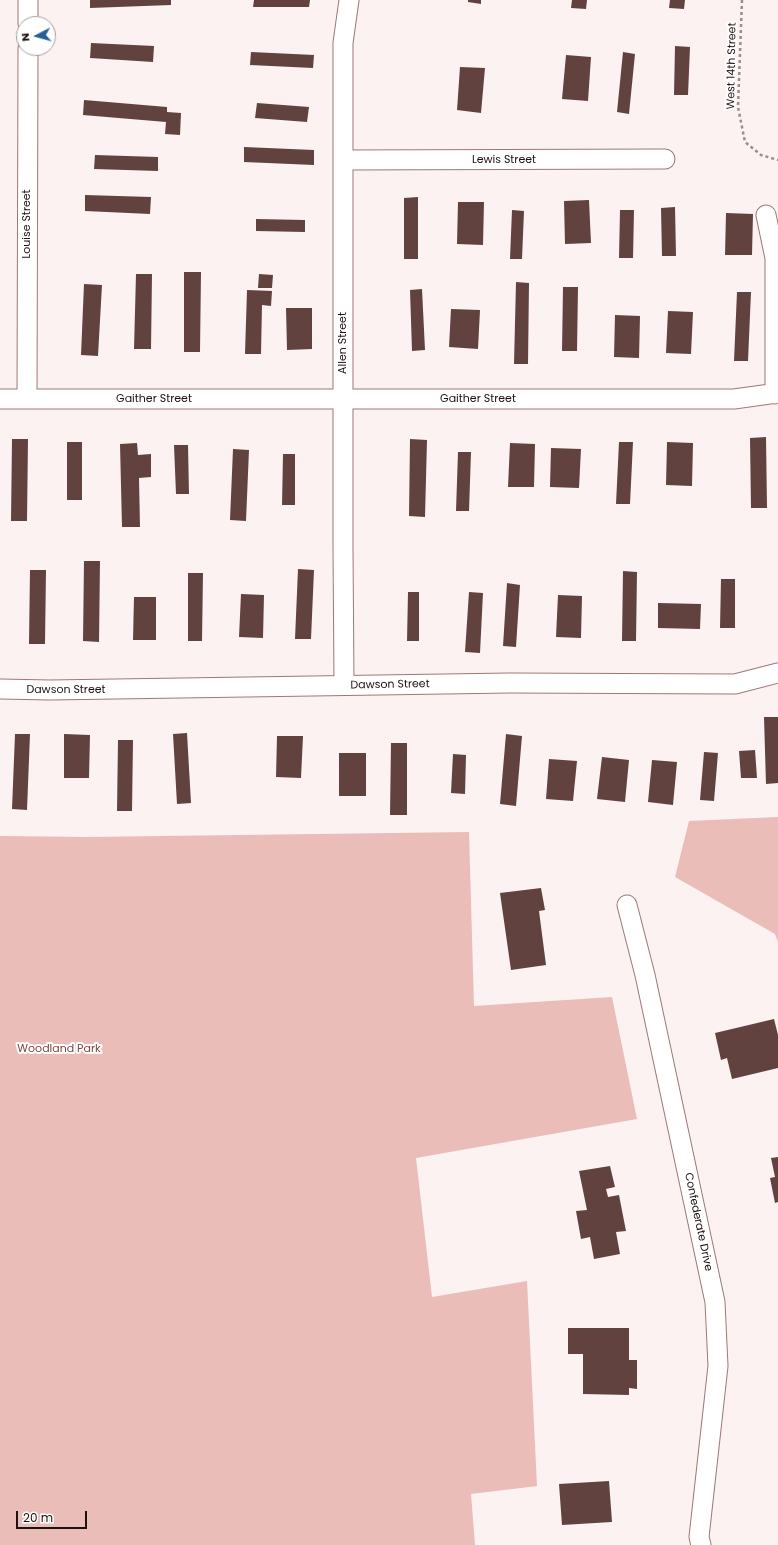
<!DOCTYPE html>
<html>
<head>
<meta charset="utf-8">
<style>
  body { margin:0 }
  #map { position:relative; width:778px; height:1545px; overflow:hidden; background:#fbf2f1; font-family:Poppins,sans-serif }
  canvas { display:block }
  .north { position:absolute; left:16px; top:16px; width:40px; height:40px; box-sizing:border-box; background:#fff; border:1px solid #a5a09f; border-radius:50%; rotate:264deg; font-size:11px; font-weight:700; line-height:16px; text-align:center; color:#1e1110 }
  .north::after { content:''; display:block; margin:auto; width:14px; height:18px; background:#256198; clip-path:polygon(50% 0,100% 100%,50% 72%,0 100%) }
  .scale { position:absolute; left:16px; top:1511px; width:71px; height:18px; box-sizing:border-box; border:2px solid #1e1110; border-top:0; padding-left:5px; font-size:12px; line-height:14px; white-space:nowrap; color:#1e1110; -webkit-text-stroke:3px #fff; paint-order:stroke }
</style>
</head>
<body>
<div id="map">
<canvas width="778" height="1545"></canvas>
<div class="north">N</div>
<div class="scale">20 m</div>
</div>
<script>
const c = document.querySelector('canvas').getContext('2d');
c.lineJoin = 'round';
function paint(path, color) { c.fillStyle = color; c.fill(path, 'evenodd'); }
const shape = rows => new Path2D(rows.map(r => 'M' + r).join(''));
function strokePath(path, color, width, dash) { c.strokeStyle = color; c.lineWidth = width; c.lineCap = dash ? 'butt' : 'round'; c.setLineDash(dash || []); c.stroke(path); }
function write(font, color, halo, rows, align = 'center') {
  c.font = font + ' Poppins,sans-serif'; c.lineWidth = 4; c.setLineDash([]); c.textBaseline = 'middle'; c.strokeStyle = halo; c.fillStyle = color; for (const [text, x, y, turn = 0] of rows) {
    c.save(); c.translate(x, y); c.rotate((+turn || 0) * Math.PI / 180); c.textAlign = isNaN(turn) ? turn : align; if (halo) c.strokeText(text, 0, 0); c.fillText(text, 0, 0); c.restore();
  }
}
paint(shape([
  [778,817,778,942,775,934,675,877,689,821],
  [469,832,474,1006,612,997,637,1119,416,1158,432,1297,527,1281,537,1486,471,1494,475,1545,0,1545,0,836,87,837]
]), '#eabdb8');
paint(shape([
  [90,0,171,0,171,5,90,8],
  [254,0,310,0,309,7,253,7],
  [468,0,481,0,481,4,468,2],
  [572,0,587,0,586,9,571,8],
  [670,0,685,0,684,9,669,8],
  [91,43,154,46,153,62,90,58],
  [675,46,690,47,688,95,674,95],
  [251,52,314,55,313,68,250,65],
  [623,52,635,54,629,114,617,112],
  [566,55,591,57,588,101,562,99],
  [460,67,485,68,481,113,457,110],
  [84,100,167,107,167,112,181,113,180,135,165,134,166,122,83,115],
  [257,103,309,107,307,122,255,118],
  [244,147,314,150,314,165,244,162],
  [95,155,158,157,158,171,94,169],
  [85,195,151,197,150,214,85,211],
  [418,197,418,259,404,259,404,198],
  [589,200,591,243,565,244,564,201],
  [458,202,484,202,483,245,457,244],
  [675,207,676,256,662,256,661,208],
  [512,210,524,211,522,259,510,259],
  [620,210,634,210,633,258,619,258],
  [726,213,753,214,752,255,725,255],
  [256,219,305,220,305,232,256,231],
  [184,272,201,272,200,352,184,352],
  [136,274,152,274,151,349,134,349],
  [259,274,273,275,272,288,258,288],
  [516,282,529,283,528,364,514,364],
  [84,284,102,285,98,356,81,355],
  [563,287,578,287,577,351,562,351],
  [422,289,425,350,412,351,410,290],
  [247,290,272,291,271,306,262,305,261,354,245,354],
  [737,292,751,292,748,361,734,361],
  [286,308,312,308,312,349,287,350],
  [451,309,480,310,478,349,449,347],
  [668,311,693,312,691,354,666,353],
  [615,315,640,316,639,358,614,357],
  [766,437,767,508,751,508,750,438],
  [12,439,28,439,27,521,11,521],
  [410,439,427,440,425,517,409,516],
  [67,442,82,442,82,500,67,500],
  [619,442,633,442,630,504,616,504],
  [667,442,693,443,692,486,666,485],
  [137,443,138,455,151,454,151,477,139,478,140,527,122,527,120,444],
  [510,443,535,444,534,487,508,487],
  [174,445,188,445,189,494,176,494],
  [551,448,581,449,579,488,550,487],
  [233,449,249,450,246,521,230,520],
  [458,452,471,452,469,511,456,511],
  [283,454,295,454,295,505,282,505],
  [84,561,100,561,99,642,83,641],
  [298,569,314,570,311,639,295,639],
  [30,570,46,570,45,644,29,644],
  [623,571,637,572,636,641,622,641],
  [188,573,203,573,202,641,188,641],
  [721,579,735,579,735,628,720,628],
  [507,583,520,585,516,647,503,646],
  [408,592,419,592,419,641,407,641],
  [469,592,483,593,480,653,465,652],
  [241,594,264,595,263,638,239,637],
  [558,595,582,596,581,638,556,637],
  [134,597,156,597,156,640,133,640],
  [658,603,701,604,700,629,658,628],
  [764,717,778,717,778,783,766,784],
  [187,733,191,803,177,804,173,734],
  [15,734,30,734,27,810,12,809],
  [64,734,90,735,89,778,64,778],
  [506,734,522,736,516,806,500,804],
  [277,736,303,736,301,778,276,777],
  [118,740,133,740,132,811,117,811],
  [391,743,407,743,407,815,390,815],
  [755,750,757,778,741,778,739,751],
  [704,752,718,753,714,801,700,800],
  [339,753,366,753,366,796,339,796],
  [453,754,466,755,465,794,451,793],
  [602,757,629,760,625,802,597,799],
  [549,759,577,761,573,801,546,799],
  [652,760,677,762,673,805,648,802],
  [541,888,545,910,539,911,546,965,511,970,500,893],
  [774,1019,778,1035,778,1068,732,1079,727,1058,721,1060,715,1033],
  [778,1157,778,1202,775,1203,770,1178,775,1177,771,1158],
  [610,1166,615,1187,606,1189,608,1197,619,1195,626,1231,616,1232,620,1254,594,1259,590,1237,581,1239,576,1211,587,1210,579,1171],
  [568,1328,629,1328,629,1360,637,1360,637,1389,629,1388,629,1395,583,1394,583,1354,568,1354],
  [609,1481,612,1522,562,1525,559,1484]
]), '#61423f');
const street = shape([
  [28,24,28,0],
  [343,160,665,159],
  [766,215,775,258,775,394],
  [0,399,734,399,778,393],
  [27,399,28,48],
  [344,685,343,548,343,43,349,0],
  [0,689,50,690,510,683,735,684,778,673],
  [627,905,645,975,715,1302,718,1366,699,1537,701,1545]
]);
strokePath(street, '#9c7975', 21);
strokePath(shape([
  [742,0,738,107,745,142,761,155,778,160]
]), '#988e8d', 2.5, [3, 3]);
strokePath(street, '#fff', 19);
write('11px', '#1e1110', '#fff', [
  ["West 14th Street",732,66,-89],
  ["Lewis Street",504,160],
  ["Louise Street",27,224,-90],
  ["Allen Street",343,343,-90],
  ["Gaither Street",154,399],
  ["Gaither Street",478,399],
  ["Dawson Street",390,685,-1],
  ["Dawson Street",66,690],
  ["Confederate Drive",698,1222,78]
]);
write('11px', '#80433e', '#fff', [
  ["Woodland Park",59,1049]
]);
</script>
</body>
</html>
